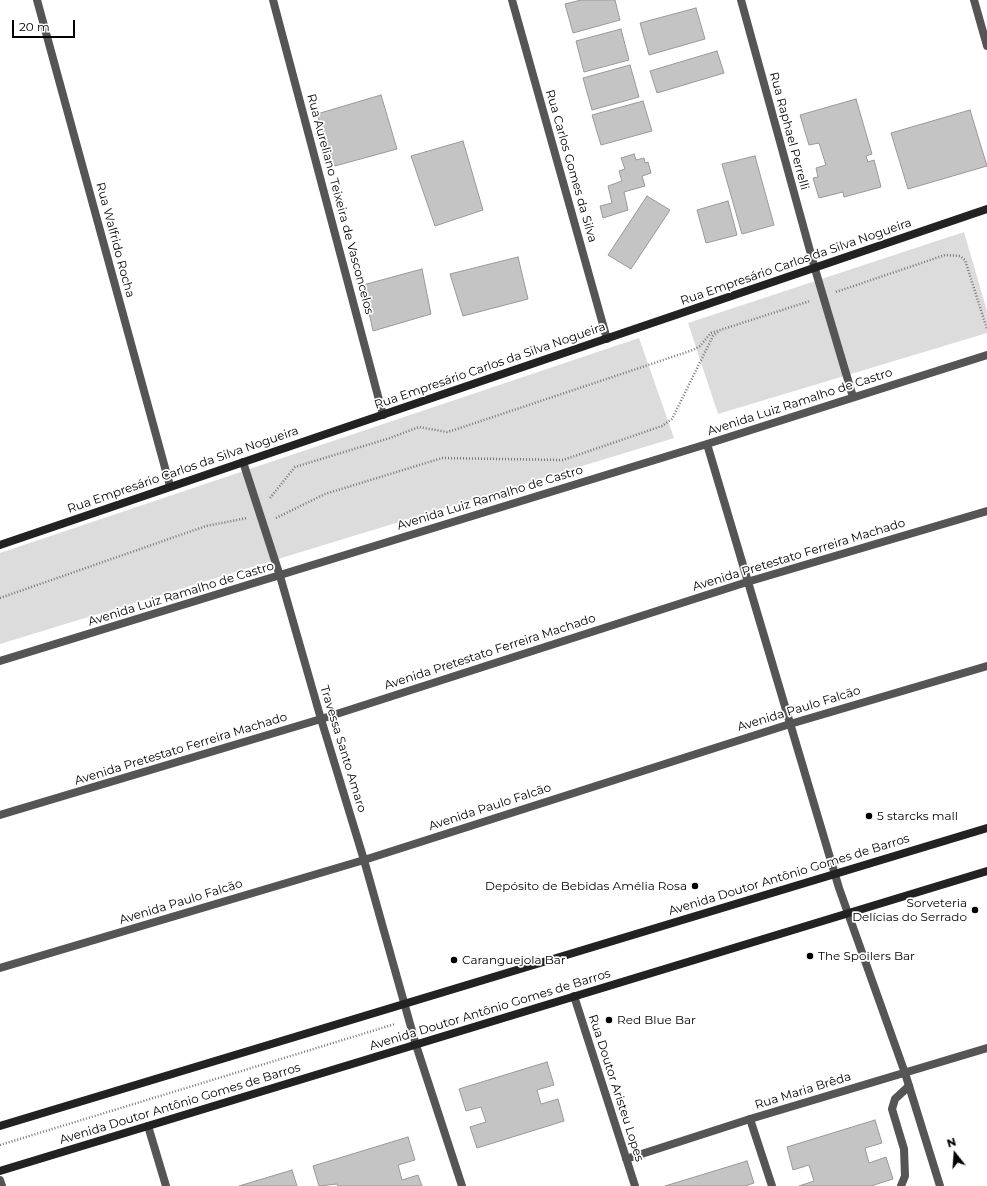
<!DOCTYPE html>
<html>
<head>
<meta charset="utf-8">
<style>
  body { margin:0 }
  #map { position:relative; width:987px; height:1186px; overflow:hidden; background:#fff; font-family:Montserrat,sans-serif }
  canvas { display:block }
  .north { position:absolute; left:935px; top:1134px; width:40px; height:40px; -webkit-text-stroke:3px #fff; paint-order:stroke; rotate:343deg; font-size:11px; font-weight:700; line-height:16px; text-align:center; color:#000 }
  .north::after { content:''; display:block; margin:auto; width:14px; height:18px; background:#000; clip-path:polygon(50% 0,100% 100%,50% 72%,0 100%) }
  .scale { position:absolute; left:12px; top:20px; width:63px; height:18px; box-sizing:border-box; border:2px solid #000; border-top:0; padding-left:5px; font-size:12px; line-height:14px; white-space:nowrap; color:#000; -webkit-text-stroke:3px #fff; paint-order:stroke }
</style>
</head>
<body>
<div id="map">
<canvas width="987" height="1186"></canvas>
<div class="north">N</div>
<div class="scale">20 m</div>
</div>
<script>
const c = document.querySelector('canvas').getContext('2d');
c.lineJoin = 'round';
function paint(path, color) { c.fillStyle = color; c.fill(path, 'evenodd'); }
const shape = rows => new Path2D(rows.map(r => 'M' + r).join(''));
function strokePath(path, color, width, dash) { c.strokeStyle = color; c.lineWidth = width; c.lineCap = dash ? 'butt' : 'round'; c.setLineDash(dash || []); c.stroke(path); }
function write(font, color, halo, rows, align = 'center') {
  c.font = font + ' Montserrat,sans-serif'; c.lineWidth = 3.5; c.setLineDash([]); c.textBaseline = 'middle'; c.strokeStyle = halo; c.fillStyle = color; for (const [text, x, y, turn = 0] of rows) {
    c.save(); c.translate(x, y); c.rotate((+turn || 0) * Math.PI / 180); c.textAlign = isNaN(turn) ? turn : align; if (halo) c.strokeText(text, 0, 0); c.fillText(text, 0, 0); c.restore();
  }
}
paint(shape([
  [964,232,987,311,987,333,718,414,688,323],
  [639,338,674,438,0,644,0,553]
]), '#dcdcdc');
const building = shape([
  [581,0,615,0,620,20,573,33,565,4,581,0],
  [696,8,705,39,649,55,640,23,696,8],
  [621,29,629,60,584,72,576,41,621,29],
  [717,51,724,73,657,93,650,71,717,51],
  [630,65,639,97,592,110,583,78,630,65],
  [381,95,397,149,335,166,332,162,317,114,381,95],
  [856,99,872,154,866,156,868,162,874,160,881,187,844,197,843,192,819,198,813,178,818,177,816,168,826,165,819,143,809,145,800,115,856,99],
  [643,101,652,131,601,145,592,115,643,101],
  [970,110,987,166,908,189,891,133,970,110],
  [463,141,483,210,435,226,411,156,463,141],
  [634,154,636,160,644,158,645,163,648,162,651,173,642,176,645,186,624,192,628,210,603,218,600,206,612,203,608,186,622,181,619,171,625,169,621,158,634,154],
  [755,156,774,225,742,234,722,164,755,156],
  [647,196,670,210,631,269,608,255,647,196],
  [728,201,737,235,706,243,697,210,728,201],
  [518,257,528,299,463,316,450,274,518,257],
  [422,269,431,314,373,331,363,285,422,269],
  [547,1062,554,1085,537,1090,541,1104,558,1099,564,1121,477,1148,470,1127,486,1122,481,1107,466,1111,459,1089,547,1062],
  [875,1120,882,1143,865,1148,869,1163,886,1157,893,1179,871,1186,799,1186,814,1181,809,1165,793,1170,787,1147,875,1120],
  [408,1137,415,1160,398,1165,402,1180,418,1175,422,1186,338,1186,337,1184,319,1186,313,1166,408,1137],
  [747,1161,754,1183,745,1186,665,1186,747,1161],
  [292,1170,297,1186,239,1186,292,1170]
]);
paint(building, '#c4c4c4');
strokePath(building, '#999', 1);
strokePath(shape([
  [836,292,945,255,960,256,965,260,987,329],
  [270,498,295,467,390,438,419,427,447,432,454,430,693,350,700,346,711,333,810,301],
  [276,518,325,494,442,458,563,460,662,426,672,419,713,336,719,331],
  [0,598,206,526,247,518],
  [0,1145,395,1024]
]), '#777', 2.5, [1, 2]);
strokePath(shape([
  [750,1119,772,1186],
  [901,1186,905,1176,904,1149,892,1109,895,1099,909,1086]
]), '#555', 8);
strokePath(shape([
  [37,0,170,486],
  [273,0,383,415],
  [512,0,607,339],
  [741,0,815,269,853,397],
  [974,0,987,46],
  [707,444,839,888,905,1073,940,1186],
  [243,462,280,576,321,719,364,860,416,1045,462,1186],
  [0,661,707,444,987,355],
  [0,815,321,719,747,582,987,511],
  [0,968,364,860,790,724,987,666],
  [574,996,635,1186],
  [148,1126,166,1186],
  [626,1159,750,1119,987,1048],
  [0,1180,2,1186]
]), '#555', 8);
strokePath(shape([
  [0,545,987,209],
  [0,1126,987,828],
  [0,1171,987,871]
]), '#222', 8);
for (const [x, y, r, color] of [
  [869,816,4,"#000"],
  [695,886,4,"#000"],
  [975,910,4,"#000"],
  [810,956,4,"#000"],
  [454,960,4,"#000"],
  [609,1020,4,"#000"]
]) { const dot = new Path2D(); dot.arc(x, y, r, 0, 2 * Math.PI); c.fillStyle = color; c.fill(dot); strokePath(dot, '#fff', 1.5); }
write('12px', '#000', '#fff', [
  ["Rua Raphael Perrelli",789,131,75],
  ["Rua Carlos Gomes da Silva",571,166,74],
  ["Rua Aureliano Teixeira de Vasconcelos",340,204,75],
  ["Rua Walfrido Rocha",115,240,75],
  ["Rua Empresário Carlos da Silva Nogueira",796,262,-19],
  ["Rua Empresário Carlos da Silva Nogueira",490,366,-19],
  ["Avenida Luiz Ramalho de Castro",800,402,-18],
  ["Rua Empresário Carlos da Silva Nogueira",183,470,-19],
  ["Avenida Luiz Ramalho de Castro",490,498,-17],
  ["Avenida Pretestato Ferreira Machado",799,555,-17],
  ["Avenida Luiz Ramalho de Castro",181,594,-17],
  ["Avenida Pretestato Ferreira Machado",490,652,-18],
  ["Avenida Paulo Falcão",799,709,-17],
  ["Avenida Pretestato Ferreira Machado",181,749,-17],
  ["Travessa Santo Amaro",343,749,73],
  ["Avenida Paulo Falcão",490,807,-18],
  ["Avenida Doutor Antônio Gomes de Barros",789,875,-17],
  ["Avenida Paulo Falcão",181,902,-17],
  ["Avenida Doutor Antônio Gomes de Barros",490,1010,-17],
  ["Rua Doutor Aristeu Lopes",616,1088,72],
  ["Rua Maria Brêda",803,1091,-17],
  ["Avenida Doutor Antônio Gomes de Barros",180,1104,-17]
]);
write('12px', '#000', '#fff', [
  ["5 starcks mall",877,816],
  ["Depósito de Bebidas Amélia Rosa",687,886,"right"],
  ["Sorveteria",967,903,"right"],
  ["Delícias do Serrado",967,917,"right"],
  ["The Spoilers Bar",818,956],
  ["Caranguejola Bar",462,960],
  ["Red Blue Bar",617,1020]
], 'left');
</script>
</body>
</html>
